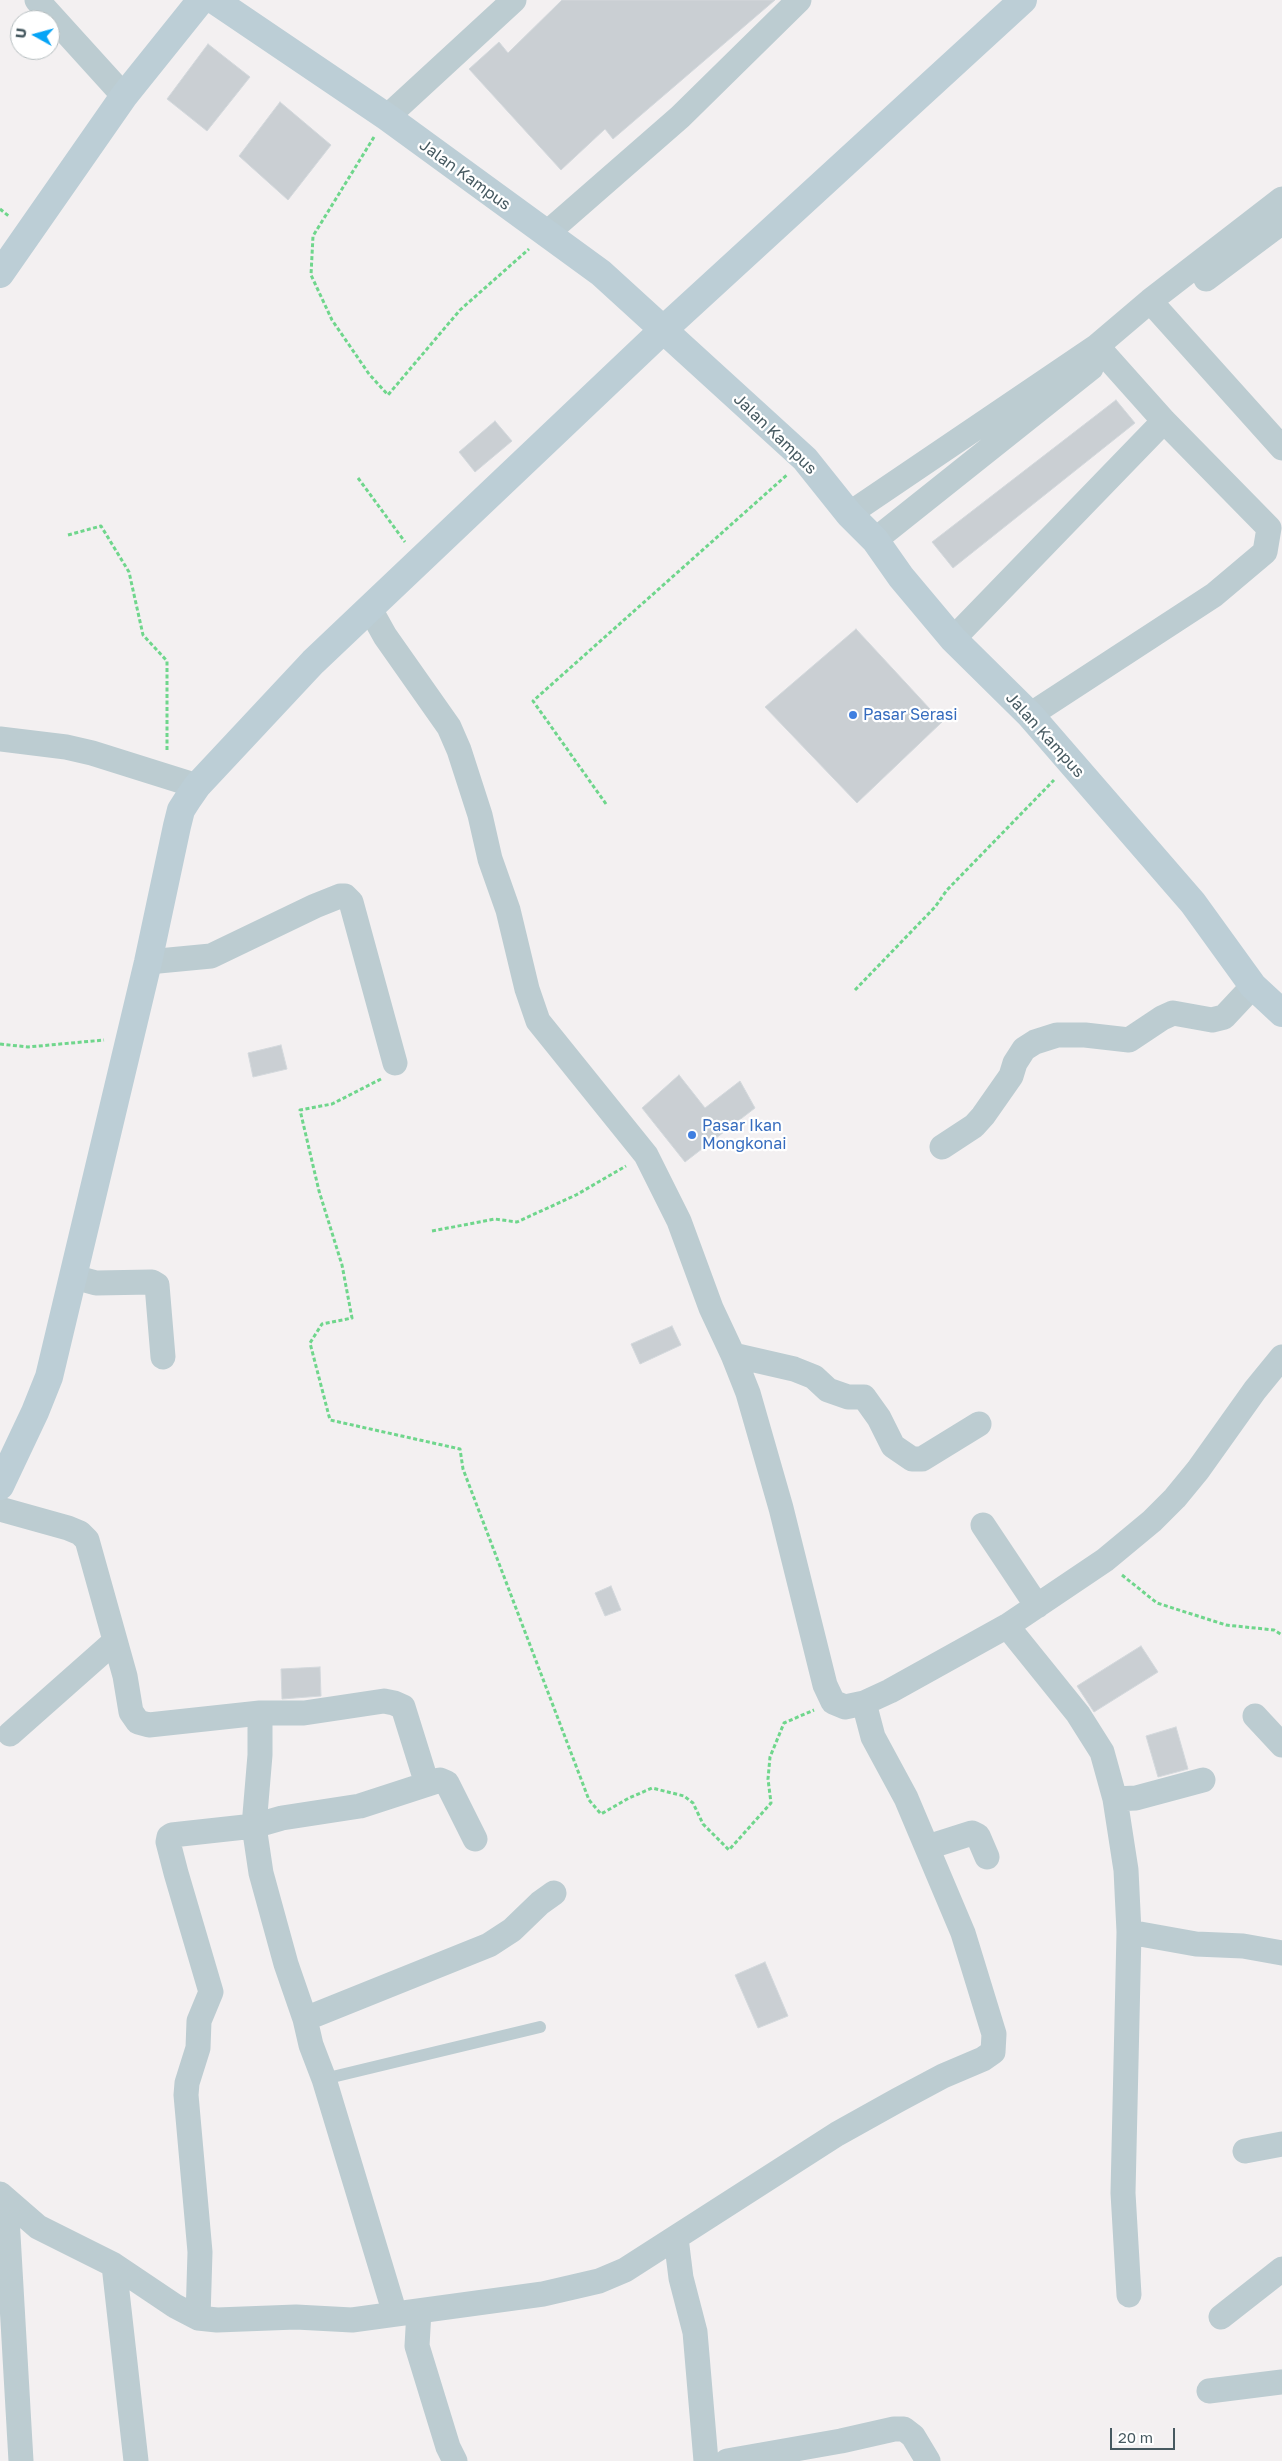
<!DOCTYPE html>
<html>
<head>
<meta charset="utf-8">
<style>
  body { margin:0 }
  #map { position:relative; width:1282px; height:2461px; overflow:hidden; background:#f3f0f1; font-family:"Golos Text",sans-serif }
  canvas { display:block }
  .north { position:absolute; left:10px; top:10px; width:50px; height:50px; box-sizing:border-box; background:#fff; border:1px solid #b5bdbf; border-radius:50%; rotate:277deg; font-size:14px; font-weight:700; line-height:20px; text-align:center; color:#465960 }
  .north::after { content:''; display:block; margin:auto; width:18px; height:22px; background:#06a4f6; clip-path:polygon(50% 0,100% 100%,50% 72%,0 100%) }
  .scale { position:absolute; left:1110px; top:2428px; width:65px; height:22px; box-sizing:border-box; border:2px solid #465960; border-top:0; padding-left:6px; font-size:15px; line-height:18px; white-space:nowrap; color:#465960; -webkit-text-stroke:4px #fff; paint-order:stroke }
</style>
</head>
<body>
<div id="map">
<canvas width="1282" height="2461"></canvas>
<div class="north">U</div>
<div class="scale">20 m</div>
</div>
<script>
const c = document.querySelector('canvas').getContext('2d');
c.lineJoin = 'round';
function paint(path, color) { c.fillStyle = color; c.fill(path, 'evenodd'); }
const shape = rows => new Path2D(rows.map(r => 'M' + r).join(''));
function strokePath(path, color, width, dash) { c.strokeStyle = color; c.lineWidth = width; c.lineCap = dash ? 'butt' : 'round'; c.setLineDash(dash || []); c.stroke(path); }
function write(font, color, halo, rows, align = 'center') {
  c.font = font + ' "Golos Text",sans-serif'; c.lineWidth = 4.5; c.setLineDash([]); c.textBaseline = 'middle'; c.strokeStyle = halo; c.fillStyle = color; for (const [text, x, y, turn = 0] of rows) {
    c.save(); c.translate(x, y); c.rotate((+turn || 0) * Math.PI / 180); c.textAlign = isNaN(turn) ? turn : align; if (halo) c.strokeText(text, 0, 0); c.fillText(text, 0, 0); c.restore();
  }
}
const building = shape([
  [562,0,775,0,613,139,605,129,561,170,469,69,499,42,508,53,562,0],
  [208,44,250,77,207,131,167,99,208,44],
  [280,102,331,145,288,200,239,156,280,102],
  [1116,400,1135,423,953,568,932,542,1116,400],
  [495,421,512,441,475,472,459,452,495,421],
  [856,629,942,722,857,803,765,707,856,629],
  [281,1045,287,1069,253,1077,248,1053,281,1045],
  [679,1075,705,1108,740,1081,755,1108,685,1162,642,1108,679,1075],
  [672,1326,681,1345,640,1364,631,1344,672,1326],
  [611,1586,621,1610,605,1616,595,1593,611,1586],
  [1141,1646,1158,1672,1094,1712,1077,1686,1141,1646],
  [320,1667,321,1696,282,1699,281,1669,320,1667],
  [1176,1727,1188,1769,1158,1777,1146,1736,1176,1727],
  [765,1962,788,2016,758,2028,735,1975,765,1962]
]);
paint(building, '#cacfd3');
strokePath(building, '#d3d8dc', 1);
strokePath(shape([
  [374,137,313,236,311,275,332,320,369,374,388,395,460,310,529,249],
  [0,209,10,217],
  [358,478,405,542],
  [68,535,101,526,129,572,143,635,167,661,167,752],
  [606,804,533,701,788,474],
  [855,990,935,907,947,890,1054,780],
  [0,1044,28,1047,104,1040],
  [381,1079,332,1104,300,1110,319,1191,342,1265,352,1318,322,1324,310,1343,330,1420,460,1449,463,1469,589,1800,601,1814,629,1798,652,1788,684,1796,693,1803,703,1824,729,1850,771,1803,768,1779,770,1757,784,1723,814,1710],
  [432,1231,495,1219,517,1222,576,1195,626,1166],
  [1122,1575,1157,1603,1226,1625,1274,1630,1282,1635]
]), '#6fd68c', 3, [4, 2.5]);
strokePath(shape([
  [324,2079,540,2027]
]), '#bcccd1', 12);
strokePath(shape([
  [37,0,124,96],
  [387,117,514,0],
  [546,234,680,117,799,0],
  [1206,279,1282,222],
  [1150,301,1282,448],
  [849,514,1097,346,1150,301,1282,199],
  [875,540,1091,368],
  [370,609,385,636,449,727,459,750,480,815,490,859,508,910,527,989,538,1021,646,1155,679,1221,711,1308,733,1355,748,1393,781,1508,825,1685,833,1702,845,1707,864,1703,890,1691,1007,1626,1105,1560,1152,1521,1175,1498,1198,1470,1255,1390,1282,1357],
  [953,639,1164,421],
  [1030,715,1214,595,1265,552,1269,528,1164,421,1097,346],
  [0,739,66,747,92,753,197,786],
  [148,962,211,956,315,906,340,896,345,896,351,902,395,1063],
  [942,1147,974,1126,983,1116,1011,1076,1015,1063,1024,1049,1035,1042,1057,1035,1085,1035,1129,1040,1162,1018,1173,1013,1212,1020,1224,1017,1253,986],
  [74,1277,96,1283,152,1282,157,1285,163,1357],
  [733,1355,794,1369,814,1377,828,1390,848,1397,864,1397,879,1418,893,1446,912,1459,922,1459,979,1424],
  [0,1509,68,1528,80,1533,87,1540,125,1676,131,1712,138,1722,149,1725,260,1713,304,1713,384,1701,394,1703,403,1707,427,1784],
  [983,1525,1037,1606],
  [1007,1626,1078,1714,1102,1752,1115,1799,1126,1870,1129,1932,1123,2193,1129,2295],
  [260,1713,260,1755,254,1826,261,1873,286,1964,305,2019,311,2045,324,2079,395,2314],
  [1255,1716,1282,1745],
  [10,1734,114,1642],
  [1115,1799,1136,1798,1203,1780],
  [928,1847,972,1833,978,1836,987,1857],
  [1129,1932,1196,1944,1243,1946,1282,1953],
  [305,2019,489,1945,512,1930,540,1903,554,1893],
  [1245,2151,1282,2144],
  [0,2194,38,2227,114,2265,175,2306,198,2318,217,2320,296,2317,352,2320,543,2294,599,2281,625,2270,837,2134,898,2100,943,2076,983,2059,993,2052,994,2034,963,1933,906,1798,873,1737,864,1703],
  [6,2200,21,2461],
  [676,2238,681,2278,695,2332,706,2461],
  [114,2265,136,2461],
  [419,2311,417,2346,448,2447,455,2461],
  [1221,2317,1282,2269],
  [198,2318,200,2252,186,2095,187,2083,198,2048,199,2021,211,1992,176,1873,168,1842,169,1837,172,1835,254,1826,282,1818,360,1806,440,1780,447,1783,475,1839],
  [1209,2391,1282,2382],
  [727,2461,841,2441,894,2429,904,2429,913,2436,928,2461]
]), '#bcccd1', 25);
strokePath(shape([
  [214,0,387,117,601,273,805,459,849,514,875,540,901,577,953,639,1030,715,1193,903,1253,986,1282,1013],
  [0,274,124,96,201,0],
  [0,1486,35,1412,49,1377,148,962,177,826,181,810,188,799,197,786,313,662,663,330,1023,0]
]), '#bcced6', 28);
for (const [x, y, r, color] of [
  [853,715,5,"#3f7fe0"],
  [692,1135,5,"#3f7fe0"]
]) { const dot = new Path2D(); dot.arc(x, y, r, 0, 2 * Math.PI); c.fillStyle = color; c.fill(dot); strokePath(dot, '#fff', 2); }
write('16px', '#465960', '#fff', [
  ["Jalan Kampus",465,175,36],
  ["Jalan Kampus",775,434,44],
  ["Jalan Kampus",1045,735,48]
]);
write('16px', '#366cbe', '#fff', [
  ["Pasar Serasi",863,715],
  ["Pasar Ikan",702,1126],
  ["Mongkonai",702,1144]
], 'left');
</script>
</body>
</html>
